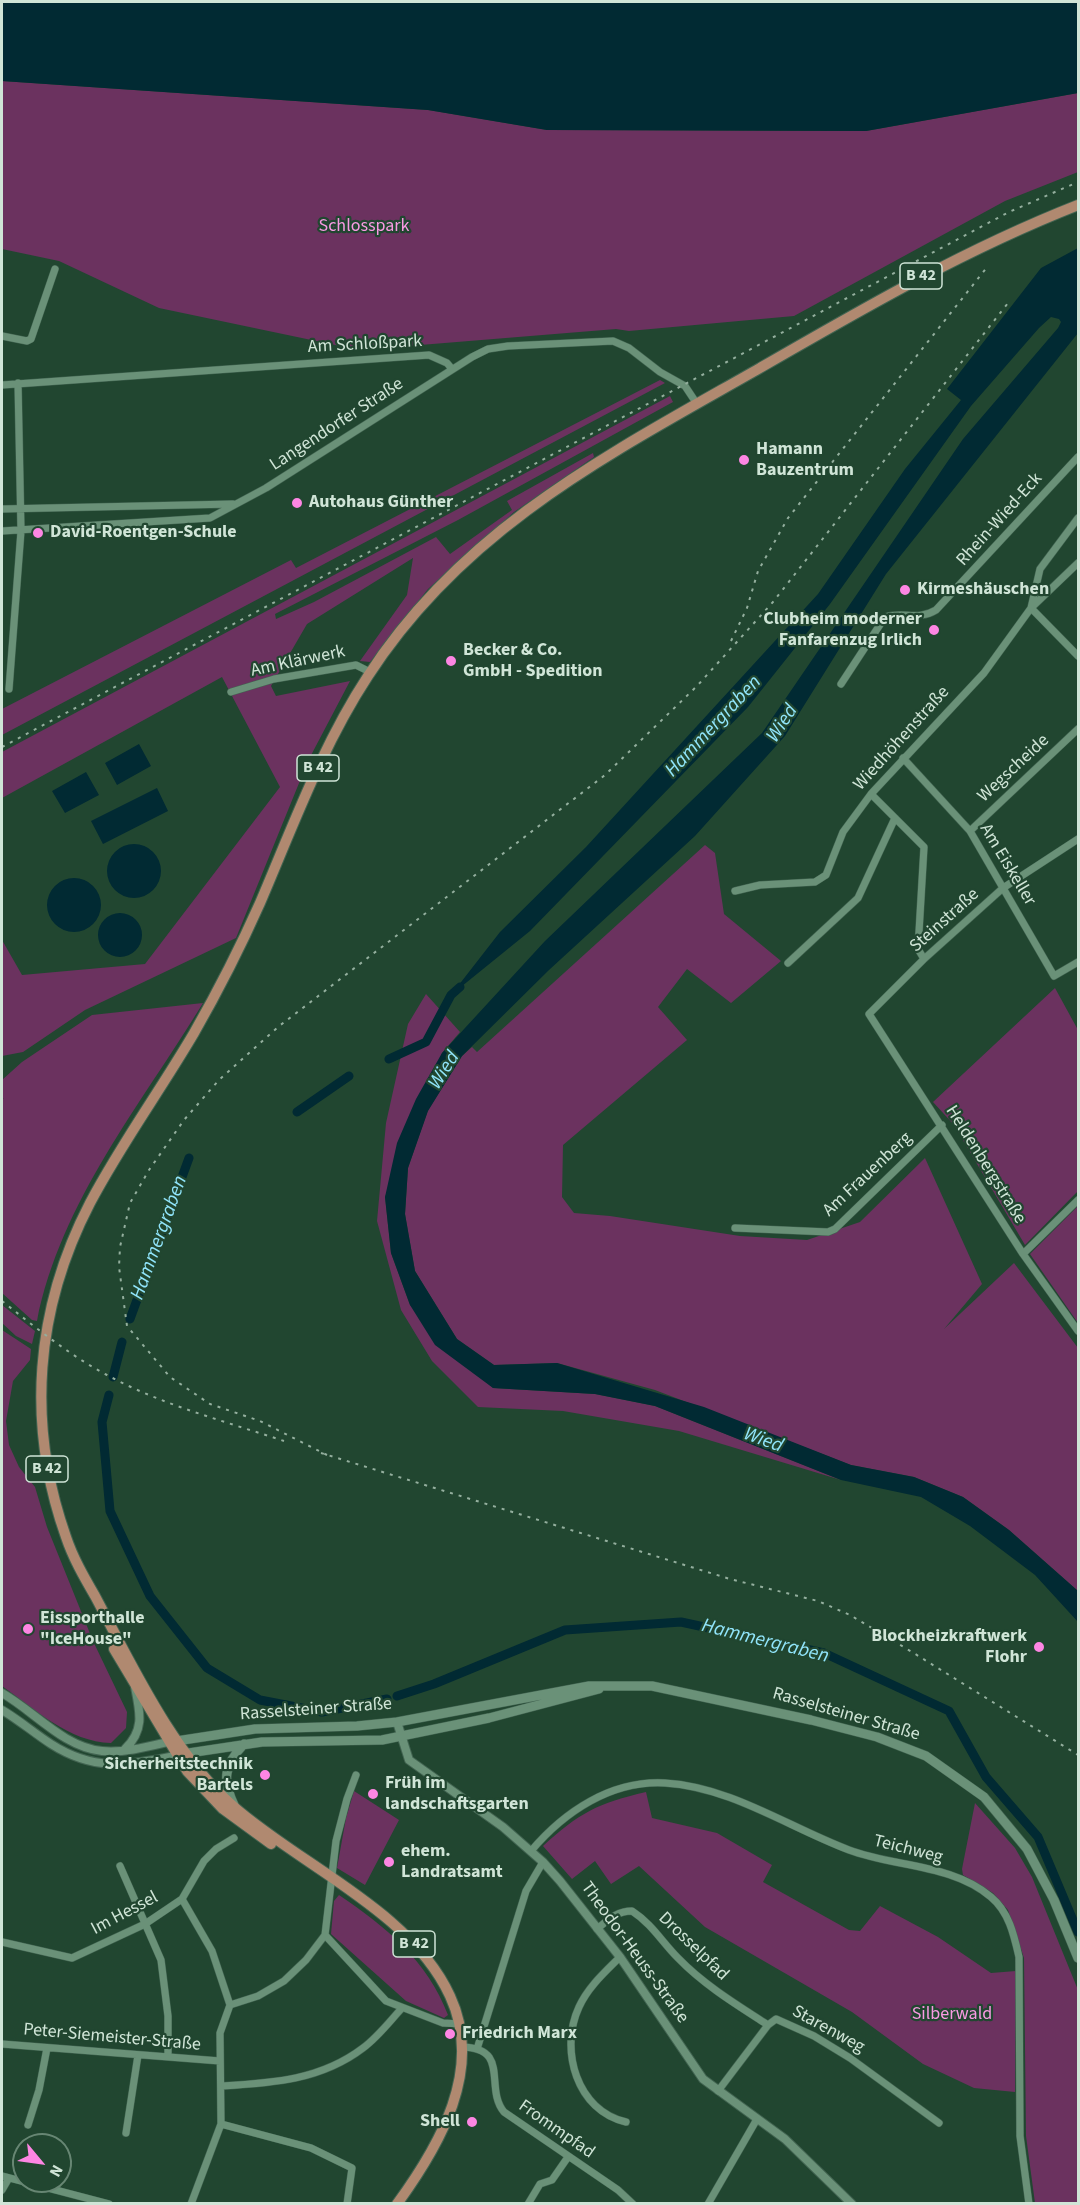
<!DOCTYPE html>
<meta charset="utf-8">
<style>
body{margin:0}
#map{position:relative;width:1080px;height:2205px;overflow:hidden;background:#214630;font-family:"Source Sans 3",sans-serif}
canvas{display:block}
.frame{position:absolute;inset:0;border:3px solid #d0e5d7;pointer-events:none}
.north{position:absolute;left:12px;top:2133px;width:60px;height:60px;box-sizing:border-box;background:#214630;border:2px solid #678673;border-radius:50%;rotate:119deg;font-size:16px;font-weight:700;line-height:24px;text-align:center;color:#d0e5d7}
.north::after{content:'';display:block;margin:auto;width:21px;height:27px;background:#fd86e3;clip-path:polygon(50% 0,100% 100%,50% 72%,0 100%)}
</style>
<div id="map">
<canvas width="1080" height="2205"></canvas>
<div class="frame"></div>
<div class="north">N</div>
</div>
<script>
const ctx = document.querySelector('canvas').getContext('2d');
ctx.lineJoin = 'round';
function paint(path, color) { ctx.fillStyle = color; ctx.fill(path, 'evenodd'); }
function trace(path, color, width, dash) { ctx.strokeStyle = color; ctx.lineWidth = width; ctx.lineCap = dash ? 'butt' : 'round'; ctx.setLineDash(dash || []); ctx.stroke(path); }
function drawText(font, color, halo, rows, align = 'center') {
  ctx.font = font + ' "Source Sans 3",sans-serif'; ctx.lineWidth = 4.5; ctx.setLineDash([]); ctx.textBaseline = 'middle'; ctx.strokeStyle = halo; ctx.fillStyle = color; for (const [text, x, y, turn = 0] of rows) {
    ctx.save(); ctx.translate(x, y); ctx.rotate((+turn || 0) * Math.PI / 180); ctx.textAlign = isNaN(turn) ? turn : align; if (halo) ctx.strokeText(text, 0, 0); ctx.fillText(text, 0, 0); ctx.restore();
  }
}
const green = new Path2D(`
 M2,81l426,29 119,20 319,1 212,-38v79l-73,29 -211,115 -165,15 -13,-2 -257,21 -200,-42 -100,-47 -57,-12z
 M660,380l5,3 -663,352v-26l289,-149 5,8z
 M670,396l3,6 -215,118 -183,94 1,5 38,-17 122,-65 14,17 62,-44 -5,-9 86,-48 1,4 -80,55 -86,77 -58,73 -10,-1 47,-66 6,-37 -106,66 -36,62 5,10 74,-15 -42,80 -72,177 -151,72 -62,42 -21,4v-116l20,35 123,-11 135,-177 -58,-110 -220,121v-46z
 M705,845l10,8 9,61 57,47 -50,42 -44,-34 -29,38 29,33 -124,105 -1,52 12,16 36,3 130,20 67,4 53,-18 65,-64 57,126 -38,45 70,-66 64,85v243l-69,-61 -46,-33 -49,-20 -63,-12 -196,-75 -98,-27 -63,2 -37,-26 -42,-68 -10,-57 3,-46 20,-58 34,-54 10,-9 5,5z
 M1055,988l23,42v161l-53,54 -71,-120 -21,-23z
 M426,994l34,38 -18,21 -57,144 6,56 19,52 83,83 102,6 60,12 186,74 -162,-49 -116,-20 -85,-4 -46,-46 -31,-51 -24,-89 9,-98 22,-99z
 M203,1003c-62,102 -142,198 -166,318l-5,-1 -30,-27v-193l2,-2 -2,1v-19l20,-18 70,-47z
 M1078,1206v117l-48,-69z
 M2,1305l33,26 -3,13 -16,-8 -14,-13z
 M2,1330l29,19 -1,11 -17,21 -7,40 3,24 10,22 16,20 12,40 46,114 34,71 -1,16 -15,15c-42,-1 -76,-34 -109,-57z
 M354,1791l45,29 -34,65 -28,-17 9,-50z
 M646,1792l6,26 65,15 55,32 -9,17 86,48 11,1 20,-25 58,31 53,36 25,-2 -1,121 -41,-4 -51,-24 -71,-52 -147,-85 -66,-61 -28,18 -16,-23 -23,18 -29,-33c36,-33 55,-43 103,-54z
 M975,1803l40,45 17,29 46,113v213h-43l-9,-67 -2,-178 -16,-48 -15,-17 -30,-18 -1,-6z
 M339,1895c47,32 88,65 109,120l-4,3 -38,-17 -75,-67 3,-33z`);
const water = new Path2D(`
 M2,2h1076v91l-212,38 -319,-1 -119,-20 -426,-29z
 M1078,248v85l-192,241 -101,162 -90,100 -146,134 -87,86 -34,55 -20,57 -3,46 10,57 42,68 37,26 63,-2 147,44 147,58 63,12 49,20 46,33 69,61v31l-43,-47 -65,-49 -49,-29 -80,-17 -186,-74 -60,-12 -102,-6 -58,-43 -25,-40 -19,-52 -6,-56 12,-54 19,-44 26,-46 103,-112 217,-208 201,-294 95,-111 3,-6 -2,-3 -8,-2 -12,11 -68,78 -141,198 -82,103 -218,224 -79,64 49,-63 86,-85 232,-253 87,-125 56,-69 -14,-11 94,-121z
 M139,744l12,22 -34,19 -12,-22z
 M86,772l13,23 -34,18 -13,-22z
 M157,788l11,23 -65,33 -12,-23z
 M107 871a27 27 0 1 1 54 0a27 27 0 1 1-54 0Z
 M47 905a27 27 0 1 1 54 0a27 27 0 1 1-54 0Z
 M98 935a22 22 0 1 1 44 0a22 22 0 1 1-44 0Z`);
const canal = new Path2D(`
 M389,1059l37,-17 25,-47 9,-8
 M297,1112l52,-36
 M130,1319l59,-161
 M113,1377l9,-35
 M109,1395l-7,27 8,89 40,85 57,72 53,32 62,12 65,-13
 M397,1696l37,-12 131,-54 116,-8 143,31 125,58 37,66 52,60 40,95`);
const minor = new Path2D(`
 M2,336l25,5 4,-2 24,-70
 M2,385l427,-30 18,8 5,6
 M2,509l231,-5
 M1078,518l-38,51 -9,39 47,48
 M2,531l208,-13 56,-30 206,-131 16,-8 20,-3 105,-5 16,7 31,24 25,14 12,18
 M841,684l44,-67c18,-6 33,4 51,-7l142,-153
 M9,689l12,-158 -3,-148
 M231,692l43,-13 82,-14 14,7
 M903,758l67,73 84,145 24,-14
 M871,794l53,53 -6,102 6,10
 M970,831l108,-102
 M1078,839l-75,49 -79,71 -55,55 154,240 55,77
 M735,891l25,-6 55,-3 11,-7 17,-43 28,-38 113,-121 47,-65 47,-45
 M788,963l70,-65 37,-80
 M735,1228l93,4 7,-3 107,-104
 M1023,1254l55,-54
 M531,1851c33,-39 80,-71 134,-68 66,4 123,44 184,67 45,17 104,14 142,47 18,15 23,38 28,60l1,179 9,68
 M120,1866l41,94 7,56v41
 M182,1899l30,52 18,54
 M597,1929c11,-9 20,-18 35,-18 20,13 30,31 46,47 26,27 59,47 90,67
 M325,1935l61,66 57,22 17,1
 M2,1942l70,16 73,-34 37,-25 22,-38 12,-12 18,-11
 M620,1957c-15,15 -32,30 -41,50 -20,43 -2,104 47,115
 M2,2044l218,17
 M462,2047c49,1 22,41 42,65l114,78 15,14
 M477,2049l49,-158 17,-29
 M222,2086c51,-3 99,-6 141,-38 15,-11 27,-27 39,-40
 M718,2091l50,-66 8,-6 38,17 36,22 89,65
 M221,2124l90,24 41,20 -5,36
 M28,2125l11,-35 8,-42
 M126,2133l12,-78
 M2,2176l107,28
 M2,2190l7,-12
 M191,2204l30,-80 -1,-91 10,-28 28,-9 26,-15 22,-21 19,-25 11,-94 11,-42 9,-24
 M528,2204l12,-20 12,-4 16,-23
 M708,2204l49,-85`);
const tertiary = new Path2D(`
 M2,1693c32,18 61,54 100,58 22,2 45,-4 66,-9
 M2,1710c17,10 32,23 49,34 44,28 76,21 124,12
 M397,1722l12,38 94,67 40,35 17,19 60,76 83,122 82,60 67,65
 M125,1749c20,-19 15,-37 10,-62`);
const secondary = new Path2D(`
 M170,1742l85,-13 102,-3 40,-4 192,-36h63l159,34 66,17 49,19 58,41 43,52 27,51 24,58
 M182,1754l80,-12 120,-2 107,-22 110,-29
 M234,1805c-12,-25 -10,-40 10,-61`);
const primary = new Path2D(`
 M114,1649l73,122 36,38 48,35
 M397,2204c43,-59 87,-135 53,-208 -39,-85 -149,-130 -217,-190 -61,-54 -100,-139 -138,-210 -11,-19 -22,-38 -29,-59 -40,-113 -31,-228 24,-334 31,-59 70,-112 104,-170 24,-42 46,-85 66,-130 33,-77 62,-157 108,-227 96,-149 243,-223 392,-308 104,-60 206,-119 318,-163`);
const rail = new Path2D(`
 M731,641l16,-33 11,-37 30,-53 200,-252
 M2,747l1007,-535 69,-30
 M2,1301c33,26 67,54 105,74 55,30 117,46 177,66
 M321,1453l409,126 88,22 32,14 62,37 166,103
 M327,1455l-67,-34 -50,-17 -40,-27 -43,-51 -8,-59 1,-20 10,-44 19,-33 35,-50 35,-40 59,-53 327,-252 92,-89 76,-84 235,-299`);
const markers = [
 [744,460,6,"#fd86e3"],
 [297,503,6,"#fd86e3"],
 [38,533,6,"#fd86e3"],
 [905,590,6,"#fd86e3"],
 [934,630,6,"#fd86e3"],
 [451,661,6,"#fd86e3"],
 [28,1629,6,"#fd86e3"],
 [1039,1647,6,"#fd86e3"],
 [265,1775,6,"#fd86e3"],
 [373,1794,6,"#fd86e3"],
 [389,1862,6,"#fd86e3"],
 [450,2034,6,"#fd86e3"],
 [472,2122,6,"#fd86e3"]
];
const shields = [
 [921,276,42],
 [318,768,42],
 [47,1469,42],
 [414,1944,42]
];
const shieldNames = [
 ["B 42",921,276],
 ["B 42",318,768],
 ["B 42",47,1469],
 ["B 42",414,1944]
];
const parkNames = [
 ["Schlosspark",364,227],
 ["Silberwald",952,2015]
];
const streetNames = [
 ["Am Schloßpark",365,345,-3],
 ["Langendorfer Straße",337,425,-33],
 ["Rhein-Wied-Eck",1000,520,-48],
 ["Am Klärwerk",298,662,-12],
 ["Wiedhöhenstraße",902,739,-48],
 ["Wegscheide",1014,769,-43],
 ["Am Eiskeller",1007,865,59],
 ["Steinstraße",945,921,-42],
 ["Heldenbergstraße",985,1165,58],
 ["Am Frauenberg",868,1175,-43],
 ["Rasselsteiner Straße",316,1710,-4],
 ["Rasselsteiner Straße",846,1715,16],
 ["Teichweg",908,1850,14],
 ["Im Hessel",125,1914,-28],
 ["Drosselpfad",693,1947,44],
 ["Theodor-Heuss-Straße",634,1953,54],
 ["Starenweg",828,2030,29],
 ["Peter-Siemeister-Straße",112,2038,5],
 ["Frommpfad",556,2130,35]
];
const poiNames = [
 ["Hamann",756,450],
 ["Bauzentrum",756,471],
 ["Autohaus Günther",309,503],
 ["David-Roentgen-Schule",50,533],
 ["Kirmeshäuschen",917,590],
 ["Clubheim moderner",922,620,"right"],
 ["Fanfarenzug Irlich",922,641,"right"],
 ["Becker & Co.",463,651],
 ["GmbH - Spedition",463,672],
 ["Eissporthalle",40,1619],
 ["\"IceHouse\"",40,1640],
 ["Blockheizkraftwerk",1027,1637,"right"],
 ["Flohr",1027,1658,"right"],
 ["Sicherheitstechnik",253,1765,"right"],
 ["Bartels",253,1786,"right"],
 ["Früh im",385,1784],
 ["landschaftsgarten",385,1805],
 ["ehem.",401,1852],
 ["Landratsamt",401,1873],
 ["Friedrich Marx",462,2034],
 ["Shell",460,2122,"right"]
];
const waterNames = [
 ["Wied",783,724,-57],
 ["Hammergraben",714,727,-47],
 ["Wied",445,1071,-58],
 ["Hammergraben",160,1238,-70],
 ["Wied",763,1441,20],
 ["Hammergraben",765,1642,14]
];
paint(green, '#6b325f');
paint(water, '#012a33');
trace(canal, '#012a33', 9);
trace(minor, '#426451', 8);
trace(tertiary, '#426451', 10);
trace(secondary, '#426451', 10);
trace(primary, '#426451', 12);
trace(minor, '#6a9178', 7);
trace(tertiary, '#6a9178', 8);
trace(secondary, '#6a9178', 9);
trace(primary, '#b08970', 10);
trace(rail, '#94af9e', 2, [3, 6]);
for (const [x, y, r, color] of markers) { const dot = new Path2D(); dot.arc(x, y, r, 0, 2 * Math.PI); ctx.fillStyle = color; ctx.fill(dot); trace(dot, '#214630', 2); }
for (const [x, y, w] of shields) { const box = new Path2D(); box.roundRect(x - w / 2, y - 13, w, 26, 4.5); ctx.fillStyle = '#214630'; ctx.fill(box); trace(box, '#d0e5d7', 1.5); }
drawText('bold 16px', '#d0e5d7', null, shieldNames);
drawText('18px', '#f99ae3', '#214630', parkNames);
drawText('18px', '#d0e5d7', '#214630', streetNames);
drawText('bold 18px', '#d0e5d7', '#214630', poiNames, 'left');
drawText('italic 20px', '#91e5fb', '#214630', waterNames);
</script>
